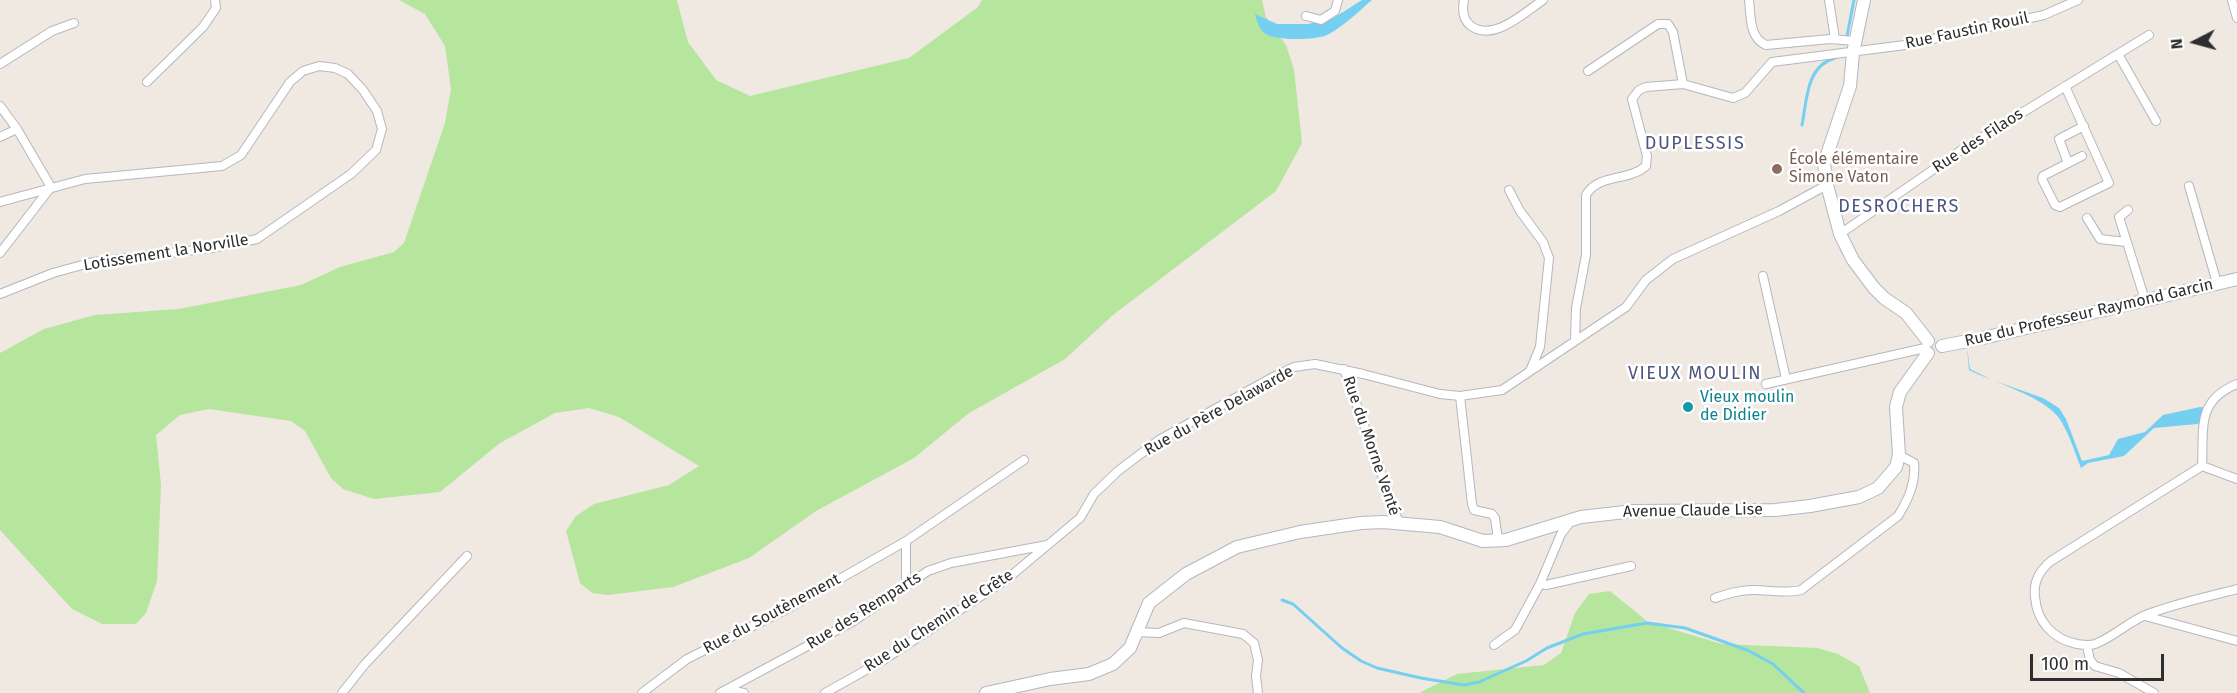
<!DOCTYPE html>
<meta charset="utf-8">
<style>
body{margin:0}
#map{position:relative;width:2237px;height:693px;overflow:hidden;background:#efe9e1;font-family:"Fira Sans",sans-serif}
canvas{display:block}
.north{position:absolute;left:2165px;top:12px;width:60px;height:60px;-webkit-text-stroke:4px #fff;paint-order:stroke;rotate:264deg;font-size:16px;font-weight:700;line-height:24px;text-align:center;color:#2e2e2e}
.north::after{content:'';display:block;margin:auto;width:21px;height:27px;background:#2e2e2e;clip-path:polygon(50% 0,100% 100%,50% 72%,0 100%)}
.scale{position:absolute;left:2030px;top:654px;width:134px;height:27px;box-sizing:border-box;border:3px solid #2e2e2e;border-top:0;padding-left:8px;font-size:18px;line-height:21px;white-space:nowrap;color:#2e2e2e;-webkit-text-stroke:4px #fff;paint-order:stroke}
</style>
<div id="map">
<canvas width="2237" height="693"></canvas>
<div class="north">N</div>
<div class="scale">100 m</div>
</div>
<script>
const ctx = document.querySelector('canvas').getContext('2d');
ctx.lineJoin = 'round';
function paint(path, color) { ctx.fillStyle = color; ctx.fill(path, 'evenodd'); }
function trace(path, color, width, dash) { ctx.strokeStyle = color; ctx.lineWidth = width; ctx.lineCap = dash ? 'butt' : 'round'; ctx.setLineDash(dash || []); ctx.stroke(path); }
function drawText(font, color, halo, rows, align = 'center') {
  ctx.font = font + ' "Fira Sans",sans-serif'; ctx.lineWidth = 5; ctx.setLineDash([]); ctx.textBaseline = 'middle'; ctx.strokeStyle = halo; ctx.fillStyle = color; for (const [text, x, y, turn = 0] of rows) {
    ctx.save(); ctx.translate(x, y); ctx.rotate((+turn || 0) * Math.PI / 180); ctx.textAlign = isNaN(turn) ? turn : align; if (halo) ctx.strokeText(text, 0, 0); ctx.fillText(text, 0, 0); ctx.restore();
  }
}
const green = new Path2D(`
 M399,0h278l11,42 28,38 34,16 159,-38 69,-51 4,-7h280l4,17 20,28 8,24 8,74 -26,48 -163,124 -48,44 -96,54 -55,45 -98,53 -67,47 -76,29 -65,8 -16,-2 -12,-10 -14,-52 10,-15 18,-12 75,-19 30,-19 -80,-49 -30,-9 -34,5 -55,30 -60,49 -66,7 -31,-10 -12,-11 -26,-47 -14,-10 -82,-12 -29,6 -24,20 5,50 -4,96 -11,32 -10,11h-34l-30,-15 -72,-79v-177l44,-24 51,-14 84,-6 122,-24 39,-18 54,-15 10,-9 41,-120 6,-34 -6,-43 -20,-32z
 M1610,591l38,31 74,22 95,4 21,6 21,12 11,27h-451l38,-19 87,-9 17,-12 14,-40 14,-19z`);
const water = new Path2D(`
 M1362,0h10c-14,12 -29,27 -45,35 -11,5 -51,6 -61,-1 -7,-4 -9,-13 -11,-20l22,10h31l24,-5z
 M1967,348l3,21 22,11 51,18 16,10 7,11 16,42 27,-6 9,-16 27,-7 18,-17 37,-8 6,1 -3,14 -6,2 -43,4 -30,28 -36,7 -7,5c-6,-15 -11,-32 -20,-47 -14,-24 -66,-38 -92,-51z`);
const stream = new Path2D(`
 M1847,36l7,-36
 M1802,125c5,-25 4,-59 33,-67
 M1282,600l11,4 49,44 19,13 16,7 44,10 43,7 15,-3 47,-21 21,-13 36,-14 64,-11 38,5 62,22 26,14 31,29`);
const street = new Path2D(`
 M1464,0c-2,10 -1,20 7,26 23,16 53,-13 72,-26
 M1749,0c2,16 0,38 17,45l64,-6 25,2
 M1829,0l6,39
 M2232,0l5,18
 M1306,16l15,4 14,-9 3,-11
 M2118,54l38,67
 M0,64l52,-33 22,-8
 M1588,71l70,-47h10l5,8 10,52
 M147,82l56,-55 13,-19 -1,-8
 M2065,86l44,97 -49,24 -5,-2 -13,-26 1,-3 39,-20
 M0,106l17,23
 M0,137l17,-8 34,58 -51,66
 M2068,163l-9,-24 25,-13
 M2189,186l28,97
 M1509,190l11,21 23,31 6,16 -9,89 -10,24
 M0,202l85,-23 137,-13 19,-11 49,-73 13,-11 16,-5 16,2 13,6 15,16 14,21 5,18 -6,21 -25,24 -94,65 -45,9 -119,14 -40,11 -53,21
 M2128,210l-9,7 26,83
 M2087,218l13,21 26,3
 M1840,234l123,-85 186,-114
 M1763,276l23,103
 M1575,341l1,-33 10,-53v-60c13,-22 42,-13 60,-29l1,-10 -15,-57 7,-9 7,-3 37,-3 50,14 12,-5 27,-31 133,-17 139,-30 34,-15
 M1344,369l55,154
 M1766,384l159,-36
 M1460,396l12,108 2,6 18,4 3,4 3,22
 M2202,466l-151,95c-11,9 -18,21 -16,36 2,25 18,42 42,47 7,1 12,2 18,0 19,-7 34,-23 53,-30 29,-11 59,-17 89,-25
 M2202,466c2,-38 -6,-65 35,-82
 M2202,466l35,13
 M1571,521l-10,13 -21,50 6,1 85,-19
 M906,541v42
 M1715,598c12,-4 24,-8 38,-8 16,0 31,4 48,0l97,-74c10,-16 18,-33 16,-53l-15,-8
 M2145,616l92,25
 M1136,632l23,1 25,-10 59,11 11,9 4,17 -2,16 2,17
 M1494,645l21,-15 25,-46
 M2087,646l3,14 5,6 24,7 35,20
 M729,690l15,3
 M342,693l23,-29 102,-108
 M642,693l45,-34 100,-50 119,-68 118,-81
 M720,693l132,-71 76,-51 23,-8 96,-18
 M825,693l57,-32 125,-82 73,-61 14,-24 24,-23 41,-31 116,-64 19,-9 21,-3 48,10 77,20 20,2 42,-6 124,-83 20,-27 27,-21 106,-48 48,-26`);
const secondary = new Path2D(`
 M1864,0l-11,53 -3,33 -26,78 3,21 13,49 13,26 21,28 10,10 22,15 22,28
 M1942,346l41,-8 254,-59
 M986,693l64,-14 39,-5 24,-10 17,-16 19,-45 37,-29 51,-27 63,-15 61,-9 22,-1 57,5 43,14 23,-1 75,-23 53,-6 141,-1 35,-4 49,-9 19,-9 18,-21 3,-12 -3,-48 4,-15 28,-39`);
const markers = [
 [1777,169,6,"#8d6e63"],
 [1688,407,6,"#0f9aa8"]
];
const streetNames = [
 ["Rue Faustin Rouil",1967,31,-12],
 ["Rue des Filaos",1978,141,-33],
 ["Lotissement la Norville",166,253,-9],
 ["Rue du Professeur Raymond Garcin",2089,313,-13],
 ["Rue du Père Delawarde",1219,411,-29],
 ["Rue du Morne Venté",1371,446,71],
 ["Avenue Claude Lise",1693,511,-1],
 ["Rue des Remparts",864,611,-32],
 ["Rue du Soutènement",772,614,-28],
 ["Rue du Chemin de Crête",939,621,-33]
];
const educationNames = [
 ["École élémentaire",1789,160],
 ["Simone Vaton",1789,178]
];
const cultureNames = [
 ["Vieux moulin",1700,398],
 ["de Didier",1700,416]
];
const neighbourhoodNames = [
 ["DUPLESSIS",1695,144],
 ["DESROCHERS",1899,207],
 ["VIEUX MOULIN",1695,374]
];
paint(green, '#b6e59e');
paint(water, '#75cff0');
trace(stream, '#75cff0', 3);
trace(street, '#b4b7c1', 10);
trace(secondary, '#b4b7c1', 14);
trace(street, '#fff', 8);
trace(secondary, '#fff', 12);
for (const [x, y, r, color] of markers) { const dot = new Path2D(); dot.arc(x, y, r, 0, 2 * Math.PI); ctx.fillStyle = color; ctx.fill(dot); trace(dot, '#fff', 2); }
drawText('16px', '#2e2e2e', '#fff', streetNames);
drawText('16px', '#785e54', '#fff', educationNames, 'left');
drawText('16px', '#0d838f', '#fff', cultureNames, 'left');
ctx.letterSpacing = '1.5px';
drawText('18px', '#4d5680', '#fff', neighbourhoodNames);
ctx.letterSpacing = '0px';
</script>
